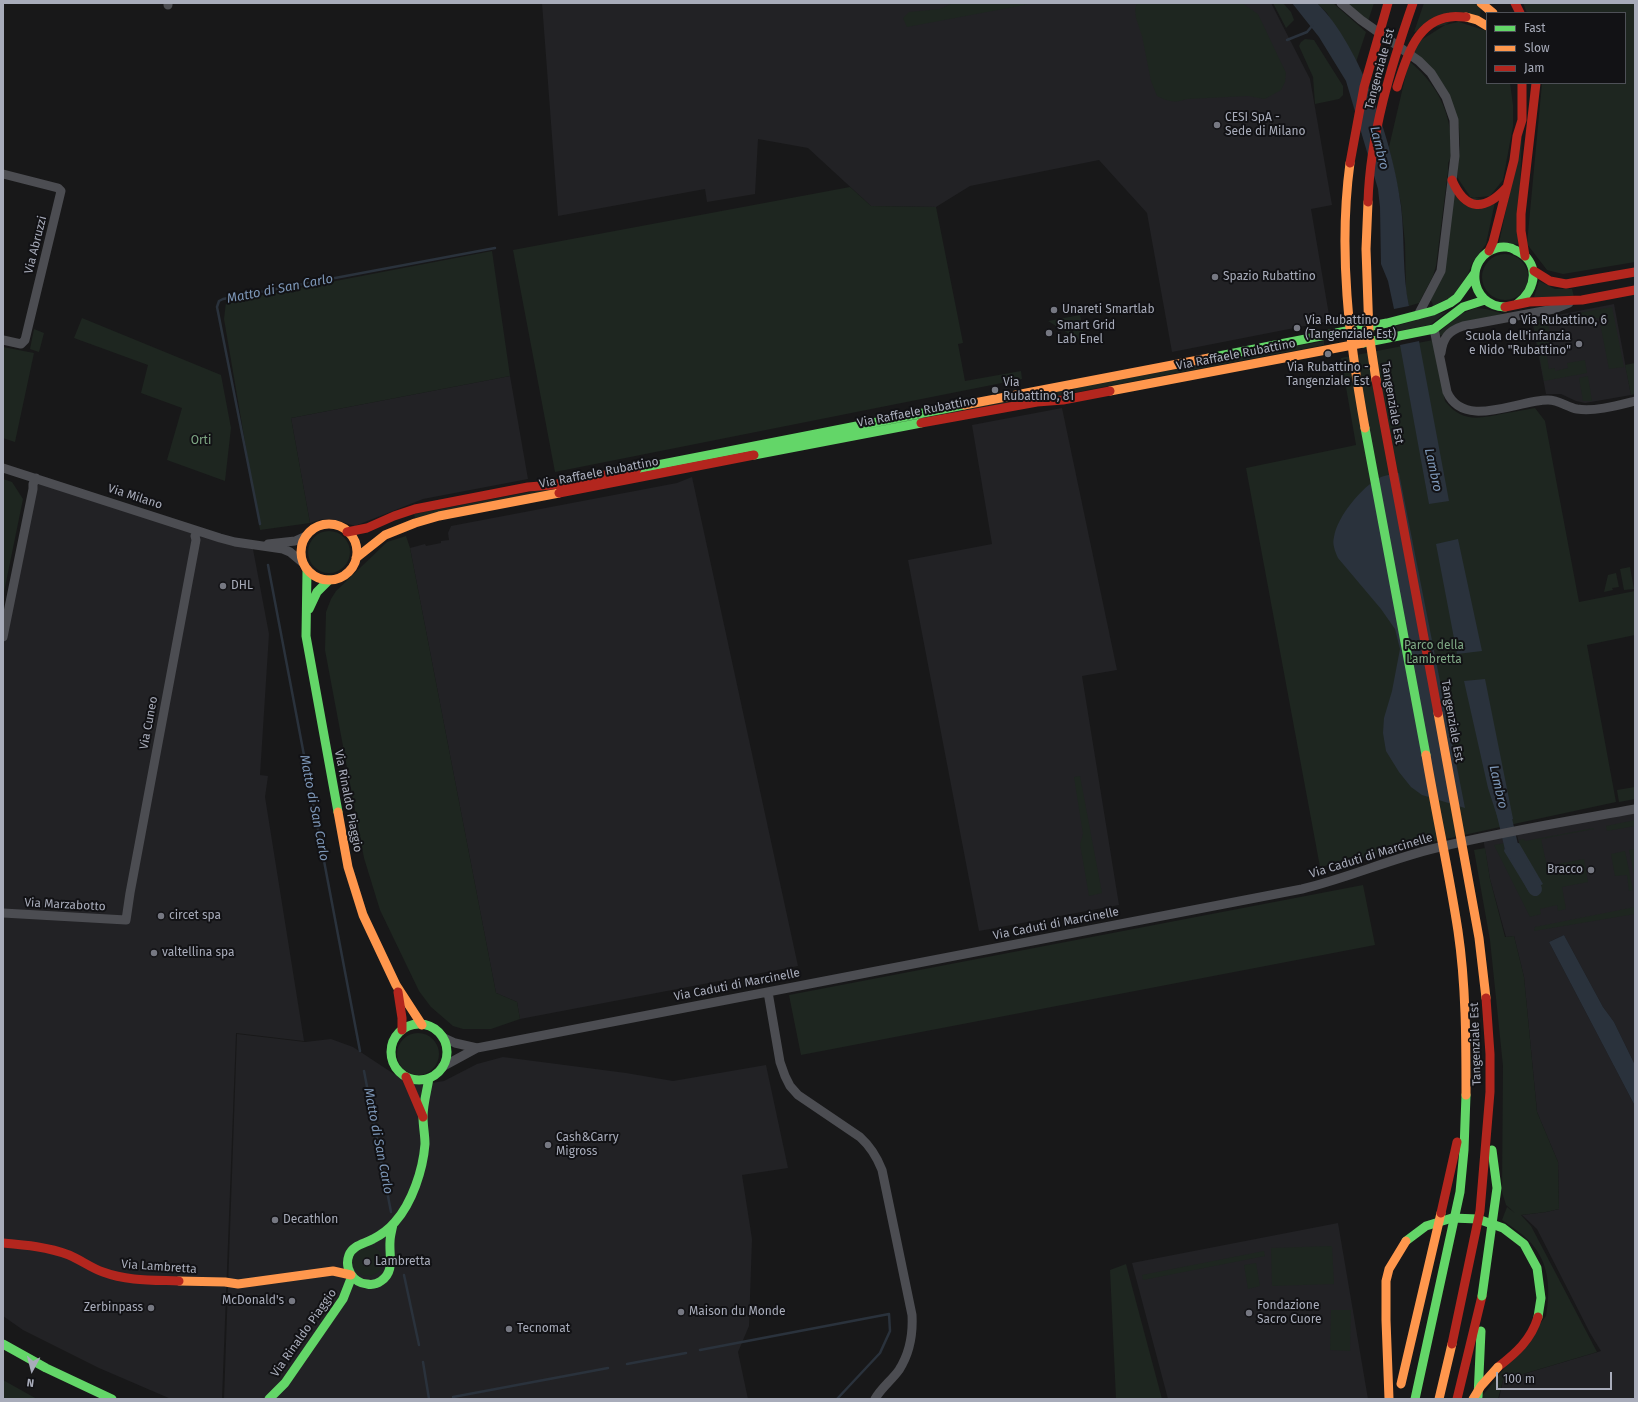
<!DOCTYPE html>
<style>
body{margin:0}
#map{position:relative;width:1638px;height:1402px;overflow:hidden;background:#181819;font-family:"Fira Sans",sans-serif}
canvas{display:block}
.frame{position:absolute;inset:0;border:4px solid #a8acba;pointer-events:none}
.legend{position:absolute;left:1486px;top:12px;width:140px;height:72px;box-sizing:border-box;background:#121215;border:1px solid #4e5057;margin:0;padding:5px 7px;list-style:none;font-size:12px;color:#a8acba}
.legend li{display:flex;align-items:center;gap:8px;height:20px}
.legend b{width:20px;border:1px solid #4e5057}
.north{position:absolute;left:12px;top:1350px;width:40px;height:40px;-webkit-text-stroke:3px #121215;paint-order:stroke;rotate:187deg;font-size:11px;font-weight:700;line-height:16px;text-align:center;color:#a8acba}
.north::after{content:'';display:block;margin:auto;width:14px;height:18px;background:#a8acba;clip-path:polygon(50% 0,100% 100%,50% 72%,0 100%)}
.scale{position:absolute;left:1496px;top:1372px;width:116px;height:18px;box-sizing:border-box;border:2px solid #a8acba;border-top:0;padding-left:5px;font-size:12px;line-height:14px;white-space:nowrap;color:#a8acba;-webkit-text-stroke:3px #121215;paint-order:stroke}
</style>
<div id="map">
<canvas width="1638" height="1402"></canvas>
<div class="frame"></div>
<ul class="legend">
<li><b style="height:5px;background:#63d668"></b>Fast</li>
<li><b style="height:5px;background:#ff974d"></b>Slow</li>
<li><b style="height:5px;background:#b3261e"></b>Jam</li>
</ul>
<div class="north">N</div>
<div class="scale">100 m</div>
</div>
<script>
const ctx = document.querySelector('canvas').getContext('2d');
ctx.lineJoin = 'round';
function paint(path, color) { ctx.fillStyle = color; ctx.fill(path, 'evenodd'); }
function trace(path, color, width, dash) { ctx.strokeStyle = color; ctx.lineWidth = width; ctx.lineCap = dash ? 'butt' : 'round'; ctx.setLineDash(dash || []); ctx.stroke(path); }
function drawText(font, color, halo, rows, align = 'center') {
  ctx.font = font + ' "Fira Sans",sans-serif'; ctx.lineWidth = 4; ctx.setLineDash([]); ctx.textBaseline = 'middle'; ctx.strokeStyle = halo; ctx.fillStyle = color; for (const [text, x, y, turn = 0] of rows) {
    ctx.save(); ctx.translate(x, y); ctx.rotate((+turn || 0) * Math.PI / 180); ctx.textAlign = isNaN(turn) ? turn : align; if (halo) ctx.strokeText(text, 0, 0); ctx.fillText(text, 0, 0); ctx.restore();
  }
}
const built = new Path2D(`
 M542,3h729l39,76 22,126 -21,4 19,112 -158,31 -25,-139 -48,-53 -129,26 -34,21 -65,-1 -63,-58 -50,-9 -3,55 -48,8 -2,-13 -147,27z
 M1614,304l17,91 -46,8 -9,-2 -15,-7h-15l-14,-74z
 M510,376l18,103 -105,20 -68,27 -22,-7h-11l-12,4 -19,-105z
 M1062,408l55,262 -35,6 37,229 -140,26 -71,-371 84,-16 -20,-119z
 M692,477l106,489 -278,53 -3,-17 -21,-9 -86,-445 15,-4 1,2 15,-3v-2l8,-1 -1,-7 3,-7 226,-43z
 M36,478l216,66 17,90 -9,141 8,1 -3,21 39,244 -68,-8 -14,366h-51l-72,-31 -76,-38 -20,-14v-676z
 M1635,809v256l-21,-43 -11,-15 -39,-72 -15,7 86,164v293h-136l4,-19 98,-29 -11,-18 -53,-104 -15,-14 24,-3 13,-3 -1,-47 -21,-50 -13,-135 -10,-41 -8,1 -16,-58 -7,-41 19,-4 3,12 -1,5 15,-8 -3,-12z
 M237,1034l68,8 26,-3 22,8 44,29 22,9 25,-4 33,-17 26,-7 123,16 47,8 93,-16 22,103 -46,7 10,64 -3,87 -11,26 10,47h-524z
 M1338,1223l30,176h-200l-36,-136z`);
const green = new Path2D(`
 M953,3h82l-128,24 -4,-9 6,-6 31,-3z
 M1137,3h105l16,11 28,59 -1,9 -4,8 -16,9 -17,-3 -61,3c-11,4 -19,3 -30,-3l-6,-15 -9,-45 -6,-18 -1,-9z
 M1273,3h10l8,9 3,8 -8,8 -1,-2z
 M1317,3h16l33,29 -10,30 -29,-49z
 M1346,3h28l-6,18z
 M1424,3h50l7,4 -1,10 -66,15z
 M1523,3h112v259l-72,12 -16,-4 -20,-26 15,-161h83v-70h-98z
 M1453,20l34,11v52h23l3,22v21l-10,54 -13,16 -19,2 -14,-21 3,-32 -1,-17 -4,-17 -42,-58 5,-11z
 M1305,39l9,1 29,46v9l-4,4 -24,5 -2,-27 -14,-31 2,-4z
 M1409,61c26,21 41,48 42,81 0,7 1,16 -3,21v8l-12,95 -3,10 -14,27 -10,3 -3,-14 -1,-49 -4,-39 -12,-57z
 M1522,133l-4,111 -19,-1z
 M850,187l21,19 65,1 27,136 -5,1 7,37 56,-10 1,8 -467,93 -42,-222z
 M1452,193l43,9 -9,42 -14,19 -4,11 -15,22 -20,10 -1,-4 -4,-3 6,-9z
 M492,251l18,125 -219,42 19,105 -50,7 -36,-211 2,-17z
 M1482 277a23 23 0 1 1 46 0a23 23 0 1 1-46 0Z
 M1539,281l16,8h17l2,8h-40z
 M1612,307l12,60 -15,2 -10,-51 -12,2 -1,-3 -38,7 2,14 -2,1 1,4 -4,1 4,25 6,-1v3l13,-3 -1,-5 18,-3 2,13 -43,8 -11,-60z
 M1476,308l10,1 18,5 -61,22 -3,-1 -2,5 1,-8 22,-18z
 M1448,311l-18,14 -43,8 -1,-4z
 M1080,315l4,20 21,6 -16,4 -30,-17v-6l-1,1 -2,3 -8,-5z
 M82,318l139,57 10,53 -6,53 -58,-21 15,-52 -41,-15 7,-28 -74,-27z
 M34,329l10,4 -5,19 -9,-3z
 M1433,340l12,61c16,21 33,18 56,13 12,-2 23,-4 34,-6l10,13 34,181 56,-11v44l-48,10 29,157 -116,25 -180,40 -74,-399 110,-23 -15,-87z
 M1324,341v4l-909,173 -1,-4z
 M3,347l31,6 -19,89 -12,-4z
 M1635,363v31l-4,1 -6,-30z
 M1588,376l4,25h-9l-4,-23z
 M3,479l9,3 11,17 -20,98z
 M308 552a21 21 0 1 1 42 0a21 21 0 1 1-42 0Z
 M406,536l4,12 86,445 21,9 3,17 -29,10h-28l-10,-3 -22,-19 -12,-16 -39,-81 -16,-52 -39,-208 1,-38 5,-13 5,-8 51,-49z
 M1630,567l4,22 -10,1 -4,-21z
 M1616,573l3,14 -7,1 1,2 -9,2 4,-17z
 M1080,776l22,117 -13,3 -9,-52 3,-10 -9,-57z
 M1635,787v12l-16,3 -2,-12z
 M1635,820v6l-28,5 -1,-5z
 M1594,828v1l-53,10 6,27 37,-7 4,23 -26,5 4,22 -8,2 -1,-6 -17,4 1,5 -11,3 -36,-72 11,-2 -1,8 15,-8v-3l5,-1 1,2z
 M1485,848l5,31 15,58 9,-1 10,41 13,135 21,50 1,47 -13,3 -25,3 10,11 66,126 -94,28 -5,19h-15v-4l63,-79c4,-23 4,-48 -11,-68 -8,-12 -22,-20 -33,-28l5,-13 8,6 -9,-8 -4,-13 1,-126 -13,-126 -16,-90z
 M1635,849v30l-6,-29z
 M1625,851l8,39 -4,1 -2,-16 -12,1 -4,-22z
 M1363,885l12,60 -574,110 -12,-60z
 M1635,907v7l-101,17 1,-4z
 M397 1054a21 21 0 1 1 42 0a21 21 0 1 1-42 0Z
 M353 1261a15 15 0 1 1 30 0a15 15 0 1 1-30 0Z
 M1332,1246l2,38 -62,2 -1,-38z
 M1264,1251l1,5 -122,24 -1,-5z
 M1256,1263l4,23 -12,3 -4,-24z
 M1126,1264l36,135h-46l-6,-129z
 M1331,1310h20l-1,41 -20,-1z
 M3,1380l34,19h-34z`);
const water = new Path2D(`
 M1292,3h25c44,43 77,143 84,203 4,34 1,68 8,100l-15,3 -6,-28 -7,-17 -1,-57 -2,-18 -32,-108 -27,-44z
 M1419,341l30,160 -20,3 -29,-159z
 M1399,473l66,335 -43,-13 -11,-8 -12,-15 -13,-21 -3,-18 1,-15 8,-27 8,-42 -5,-20 -14,-20 -43,-51c-3,-7 -6,-14 -4,-21 3,-20 28,-51 47,-60 5,-2 12,-3 18,-4z
 M1458,539l24,112 -25,3 -21,-110z
 M1485,679l28,140 -14,3 -11,-34 -24,-107z
 M1519,843l24,41 -14,8 -25,-41 1,-5z
 M1564,935l39,72 11,15 21,43v41l-86,-164z`);
const stream = new Path2D(`
 M1287,40l20,-8 5,-6
 M260,524l-43,-217 2,-6 4,-2 272,-51
 M268,565l92,486
 M364,1071l27,141
 M404,1275l15,70
 M700,1350l189,-36 1,17 -10,22 -43,46
 M423,1362l6,37
 M627,1364l59,-11
 M453,1397l155,-29`);
const river = new Path2D(`
 M1501,802l10,43 24,44`);
const street = new Path2D(`
 M1341,3l20,17 58,41 12,12 15,24 8,23 1,36 -14,115 -23,44
 M168,5v-2
 M3,174l55,14 3,3 -36,149 -4,4 -18,-4
 M1434,329l13,63c17,38 70,8 101,8 11,0 19,7 29,9 17,3 42,-4 58,-8
 M1441,353c2,-15 7,-22 22,-27l91,-17 15,-6
 M3,468l217,70 15,4 48,7 7,3 12,10
 M268,544l27,-3 11,-5
 M3,637l30,-148v-5l3,-6
 M3,913l123,7 4,-27 66,-353 -1,-4 3,-5
 M768,992l12,70 5,14 5,10 8,9 62,42c11,10 17,20 22,33l30,145c1,19 -2,38 -13,55 -7,10 -18,18 -24,29
 M442,1037l13,6 22,5
 M442,1067l35,-19 825,-159c46,-11 88,-30 134,-41 65,-16 133,-27 199,-39`);
const fast = new Path2D(`
 M1505,307c-36,-1 -41,-50 -8,-59 6,-2 14,-1 18,2 26,11 22,39 2,54
 M1363,343l71,-14 29,-22 22,-7
 M1209,358l178,-35 46,-12 17,-8 7,-5 18,-25
 M754,455l167,-32
 M637,469l327,-64
 M307,570l-1,66 32,176
 M309,609l8,-17 12,-12
 M391 1052a28 28 0 1 1 56 0a28 28 0 1 1-56 0Z
 M393,1224c-1,6 -3,12 -3,18 -1,14 5,30 -9,39 -4,3 -9,4 -14,3 -14,-1 -23,-16 -18,-29 4,-10 15,-11 24,-16 8,-4 16,-10 22,-17 17,-19 28,-52 30,-78 0,-9 -2,-18 -2,-27 0,-13 4,-26 6,-39
 M1406,1241l20,-15 26,-8 26,1 25,9 21,16 13,24 4,30 -3,19
 M3,1344l43,24 66,31
 M1478,1397l3,-66
 M269,1399l16,-16 58,-84 9,-23`);
const slow = new Path2D(`
 M1481,3l12,10
 M1466,17l11,3 10,6
 M1110,391l253,-48
 M964,405l245,-47
 M301 552a28 28 0 1 1 56 0a28 28 0 1 1-56 0Z
 M356,558l29,-23 30,-12 24,-7 120,-23
 M338,812l10,55 15,48 33,70 26,40
 M179,1281l46,1 13,2 95,-13 18,4
 M1389,1399l-3,-79v-39l3,-12 17,-28`);
const jam = new Path2D(`
 M1515,3l5,10
 M1452,180c14,32 33,31 55,7
 M1489,251l4,-9 21,-82 3,-24 5,-16v-37
 M1525,256l-4,-25v-17l15,-131
 M1534,271l16,10 16,3 69,-12
 M1505,307l24,-5 53,-2 53,-10
 M921,423l116,-21 26,-2 47,-9
 M559,493l195,-38
 M347,532l20,-4 27,-12 21,-7 113,-22 24,-2 85,-16
 M398,992l4,26v12
 M406,1077l17,40
 M3,1243c23,2 45,4 66,12 12,5 22,13 34,17 24,9 50,8 76,9
 M1498,1367c18,-14 33,-27 40,-50
 M1457,1399l25,-103`);
const fastBridge = new Path2D(`
 M1365,428l61,327
 M1482,1296l15,-108 -5,-38
 M1415,1399l45,-207 4,-42 2,-55`);
const slowBridge = new Path2D(`
 M1350,163c-12,88 -1,177 15,265
 M1368,202l-2,47 3,85 7,46
 M1438,713l41,225 7,60
 M1426,755c10,59 23,117 32,176 8,54 8,109 8,164
 M1401,1384l40,-171
 M1439,1399l13,-55
 M1473,1399l8,-13 17,-19`);
const jamBridge = new Path2D(`
 M1397,87c9,-28 19,-66 53,-70 5,-1 11,0 16,0
 M1350,163l14,-76 24,-84
 M1368,202c2,-67 23,-136 45,-199
 M1376,380l62,333
 M1441,1213l16,-71
 M1452,1344l28,-133 10,-119v-38l-4,-56`);
const markers = [
 [1217,125,4,"#767882"],
 [1215,277,4,"#767882"],
 [1054,310,4,"#767882"],
 [1513,321,4,"#767882"],
 [1297,328,4,"#767882"],
 [1049,333,4,"#767882"],
 [1579,344,4,"#767882"],
 [1328,354,4,"#767882"],
 [995,390,4,"#767882"],
 [223,586,4,"#767882"],
 [1591,870,4,"#767882"],
 [161,916,4,"#767882"],
 [154,953,4,"#767882"],
 [548,1145,4,"#767882"],
 [275,1220,4,"#767882"],
 [367,1262,4,"#767882"],
 [292,1301,4,"#767882"],
 [151,1308,4,"#767882"],
 [681,1312,4,"#767882"],
 [1249,1313,4,"#767882"],
 [509,1329,4,"#767882"]
];
const streetNames = [
 ["Tangenziale Est",1380,69,-75],
 ["Via Abruzzi",36,245,-76],
 ["Via Raffaele Rubattino",1236,355,-11],
 ["Tangenziale Est",1392,403,80],
 ["Via Raffaele Rubattino",917,412,-11],
 ["Via Raffaele Rubattino",599,473,-11],
 ["Via Milano",135,497,18],
 ["Tangenziale Est",1452,721,80],
 ["Via Cuneo",149,723,-79],
 ["Via Rinaldo Piaggio",348,801,79],
 ["Via Caduti di Marcinelle",1371,856,-17],
 ["Via Marzabotto",65,905,3],
 ["Via Caduti di Marcinelle",1056,924,-11],
 ["Via Caduti di Marcinelle",737,985,-11],
 ["Tangenziale Est",1476,1044,-92],
 ["Via Lambretta",159,1267,4],
 ["Via Rinaldo Piaggio",304,1333,-55]
];
const poiNames = [
 ["CESI SpA -",1225,118],
 ["Sede di Milano",1225,132],
 ["Spazio Rubattino",1223,277],
 ["Unareti Smartlab",1062,310],
 ["Via Rubattino",1305,321],
 ["(Tangenziale Est)",1305,335],
 ["Via Rubattino, 6",1521,321],
 ["Smart Grid",1057,326],
 ["Lab Enel",1057,340],
 ["Scuola dell'infanzia",1571,337,"right"],
 ["e Nido \"Rubattino\"",1571,351,"right"],
 ["Via Rubattino -",1328,368,"center"],
 ["Tangenziale Est",1328,382,"center"],
 ["Via",1003,383],
 ["Rubattino, 81",1003,397],
 ["DHL",231,586],
 ["Bracco",1583,870,"right"],
 ["circet spa",169,916],
 ["valtellina spa",162,953],
 ["Cash&Carry",556,1138],
 ["Migross",556,1152],
 ["Decathlon",283,1220],
 ["Lambretta",375,1262],
 ["McDonald's",284,1301,"right"],
 ["Fondazione",1257,1306],
 ["Sacro Cuore",1257,1320],
 ["Zerbinpass",143,1308,"right"],
 ["Maison du Monde",689,1312],
 ["Tecnomat",517,1329]
];
const parkNames = [
 ["Orti",201,441],
 ["Parco della",1434,646],
 ["Lambretta",1434,660]
];
const waterNames = [
 ["Lambro",1379,148,76],
 ["Matto di San Carlo",280,289,-11],
 ["Lambro",1433,470,78],
 ["Lambro",1498,787,77],
 ["Matto di San Carlo",314,808,79],
 ["Matto di San Carlo",378,1141,79]
];
paint(built, '#222225');
paint(green, '#1e2620');
paint(water, '#2a323c');
trace(stream, '#2a323c', 2.5);
trace(river, '#2a323c', 14);
trace(street, '#4c4d52', 9);
trace(fast, '#63d668', 9);
trace(slow, '#ff974d', 9);
trace(jam, '#b3261e', 9);
trace(fastBridge, '#63d668', 9);
trace(slowBridge, '#ff974d', 9);
trace(jamBridge, '#b3261e', 9);
for (const [x, y, r, color] of markers) { const dot = new Path2D(); dot.arc(x, y, r, 0, 2 * Math.PI); ctx.fillStyle = color; ctx.fill(dot); trace(dot, '#121215', 1.5); }
drawText('12px', '#a8acba', '#121215', streetNames);
drawText('12px', '#a8acba', '#121215', poiNames, 'left');
drawText('12px', '#7ea784', '#121215', parkNames);
drawText('italic 13px', '#7d97b8', '#121215', waterNames);
</script>
